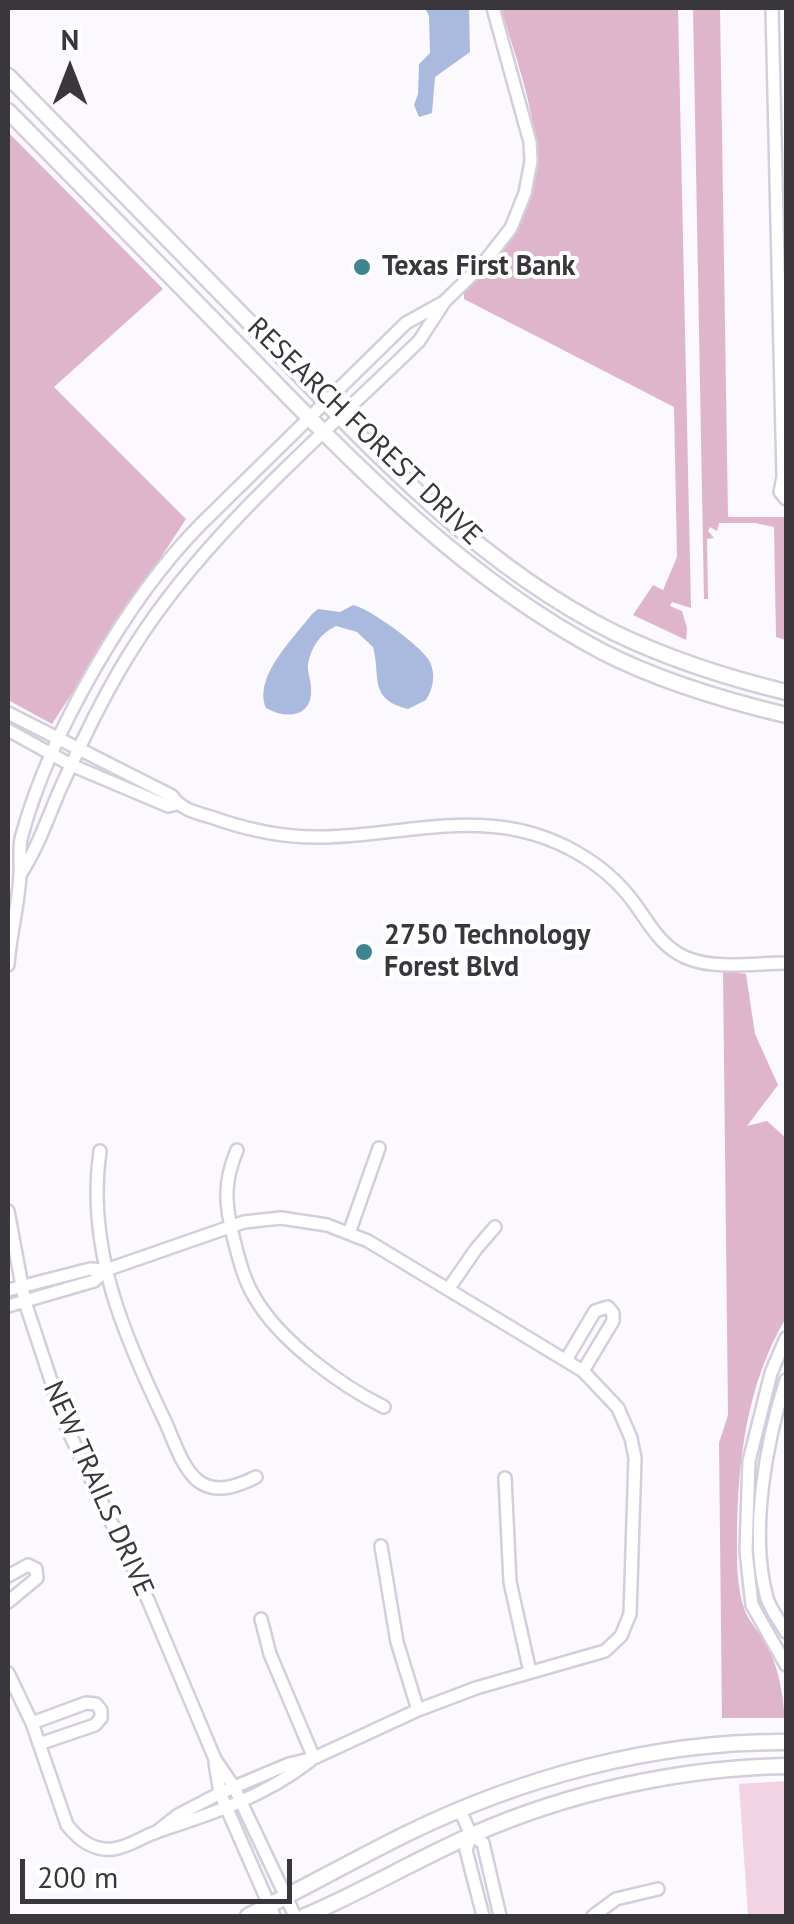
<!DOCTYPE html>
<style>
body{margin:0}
#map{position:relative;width:794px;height:1924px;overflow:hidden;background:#fbf8fe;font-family:"PT Sans",sans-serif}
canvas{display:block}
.frame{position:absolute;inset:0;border:10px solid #39373c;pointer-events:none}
.north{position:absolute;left:20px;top:20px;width:100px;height:100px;-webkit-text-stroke:8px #fff;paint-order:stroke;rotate:0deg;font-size:28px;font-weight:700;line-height:40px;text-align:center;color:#39373c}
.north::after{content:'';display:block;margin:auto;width:35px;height:45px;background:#39373c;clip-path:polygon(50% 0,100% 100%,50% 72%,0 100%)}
.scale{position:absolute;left:20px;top:1859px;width:272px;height:45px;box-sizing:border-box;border:5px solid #39373c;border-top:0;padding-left:12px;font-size:30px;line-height:35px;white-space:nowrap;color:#39373c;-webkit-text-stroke:8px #fff;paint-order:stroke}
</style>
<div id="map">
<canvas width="794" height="1924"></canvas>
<div class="frame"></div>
<div class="north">N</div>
<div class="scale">200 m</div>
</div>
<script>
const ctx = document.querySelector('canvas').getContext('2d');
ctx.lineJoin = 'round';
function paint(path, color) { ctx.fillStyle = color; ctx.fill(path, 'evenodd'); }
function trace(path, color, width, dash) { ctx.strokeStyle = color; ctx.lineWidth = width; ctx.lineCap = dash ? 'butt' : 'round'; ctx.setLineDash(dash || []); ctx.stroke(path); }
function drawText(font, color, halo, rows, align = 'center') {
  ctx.font = font + ' "PT Sans",sans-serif'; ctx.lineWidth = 8; ctx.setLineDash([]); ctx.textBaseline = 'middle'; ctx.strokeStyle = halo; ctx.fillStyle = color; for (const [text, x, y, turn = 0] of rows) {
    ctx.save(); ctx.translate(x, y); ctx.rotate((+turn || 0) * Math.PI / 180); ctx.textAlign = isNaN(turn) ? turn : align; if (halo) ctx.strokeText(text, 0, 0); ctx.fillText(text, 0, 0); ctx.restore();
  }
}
const green = new Path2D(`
 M786,1781v135h-38l-9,-132z`);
const forest = new Path2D(`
 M501,8h177l13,600 -19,-6 -2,4 12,5 5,17 -1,12 -53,-25 20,-30 10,5 14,-33 -3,-150 -210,-108v-8c13,-13 27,-25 38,-39 62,-79 23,-161 -1,-244z
 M693,8h27l8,509h58v123l-10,-3 -2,-110 -19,-4h-36l-2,8 -7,-4 -2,4 6,7 -7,1 1,60h-4z
 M8,132l155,157 -109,98 132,132 -134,205 -44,-24z
 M723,971l23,3 9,60 23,51 -31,41 20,-5 19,17v180c-39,65 -48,141 -49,216 0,25 -1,53 8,77 5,12 15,22 21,33 13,23 16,47 19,74h-63l-3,-275 9,-28z`);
const water = new Path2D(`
 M425,8h44l1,44 -35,25 -3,36 -13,4 -5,-12 4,-11 1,-30 11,-11 -1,-37z
 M353,605c16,3 70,42 77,57 6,13 3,27 -4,38l-18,9c-40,-10 -27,-32 -35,-62l-16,-15 -21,-6c-15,7 -25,21 -28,38 -1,8 3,15 3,24 2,29 -24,32 -45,20 -13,-31 27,-69 46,-94l6,-5 22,3z`);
const minor = new Path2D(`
 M772,8l11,469 -3,15 6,7
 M8,713l164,83c8,13 25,17 39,21 36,13 75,21 113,20 58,-1 117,-17 175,-10 53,6 105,34 136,77 15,21 27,44 52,54 29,12 69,5 99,5
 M8,730l63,35 97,41 9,-2
 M20,875c19,-29 28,-59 42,-90 22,-48 46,-99 75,-143 70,-110 188,-209 282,-301l26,-40 37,-36 29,-37 14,-35 6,-32 -1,-19 -37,-134
 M8,965c2,-31 11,-61 12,-92 1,-13 -2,-26 2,-38 28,-102 105,-236 179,-311l205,-201 36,-20
 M237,1150c-14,33 -12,55 -3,90 5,20 10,40 21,58 25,43 85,87 129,109
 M100,1151c-14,96 23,183 64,268 9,19 17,47 33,61 18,15 41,6 59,-3
 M8,1211l17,91 41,124 82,174 67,159 19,28 61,129
 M349,1233l30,-85
 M449,1288l27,-39 19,-22
 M8,1290l82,-21 16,1
 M8,1306l86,-25 12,-11 138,-48 37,-4 46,7 41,16 215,130 35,37 13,30 4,20 -5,156 -9,22 -16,15 -129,37 -58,22 -104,48 -25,6 -69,29 -42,22 -23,18
 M786,1338l-15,35 -22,88 -3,90 6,54 34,60
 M566,1360l29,-49 13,-4 5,6v8l-30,50
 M786,1380c-20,62 -37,153 -19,218 3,11 13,23 19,34
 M505,1478l5,104 20,90
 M381,1546l16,96 21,68
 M8,1576l20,-11 8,4 1,9 -29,24
 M261,1619l9,35 44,104
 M8,1673l24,50 35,102c12,15 26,26 46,24 16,-2 29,-12 43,-17 55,-18 108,-35 154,-71
 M32,1723l54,-20 10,1 5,6v8l-6,7 -56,19
 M215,1763l5,30 54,123
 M460,1810l11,25 12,8 17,73
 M471,1835l-5,15 17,66
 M593,1916l23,-17 42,-10`);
const major = new Path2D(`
 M8,76c79,81 159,162 239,244 110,114 223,241 368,313 54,26 113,45 171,59
 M8,111c78,79 156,158 234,238 109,112 219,228 359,302 58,30 122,49 185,64
 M248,1916c52,-26 104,-55 156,-81 118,-58 250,-94 382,-93
 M305,1916c57,-24 110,-56 167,-81 97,-43 208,-67 314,-69`);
const markers = [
 [362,267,10,"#3f8590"],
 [364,952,10,"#3f8590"]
];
const poiNames = [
 ["Texas First Bank",382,267],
 ["2750 Technology",384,936],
 ["Forest Blvd",384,968]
];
const streetNames = [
 ["RESEARCH FOREST DRIVE",364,432,44],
 ["NEW TRAILS DRIVE",98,1489,66]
];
paint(green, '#f2d3e3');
paint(forest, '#dfb5cb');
paint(water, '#aabadf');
trace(minor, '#d4cedc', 16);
trace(major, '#d4cedc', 19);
trace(minor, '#fff', 11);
trace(major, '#fff', 14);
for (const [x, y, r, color] of markers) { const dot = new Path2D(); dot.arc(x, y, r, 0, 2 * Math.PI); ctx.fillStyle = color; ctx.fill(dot); trace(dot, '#fff', 4); }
drawText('bold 28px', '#39373c', '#fff', poiNames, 'left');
drawText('28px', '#39373c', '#fff', streetNames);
</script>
